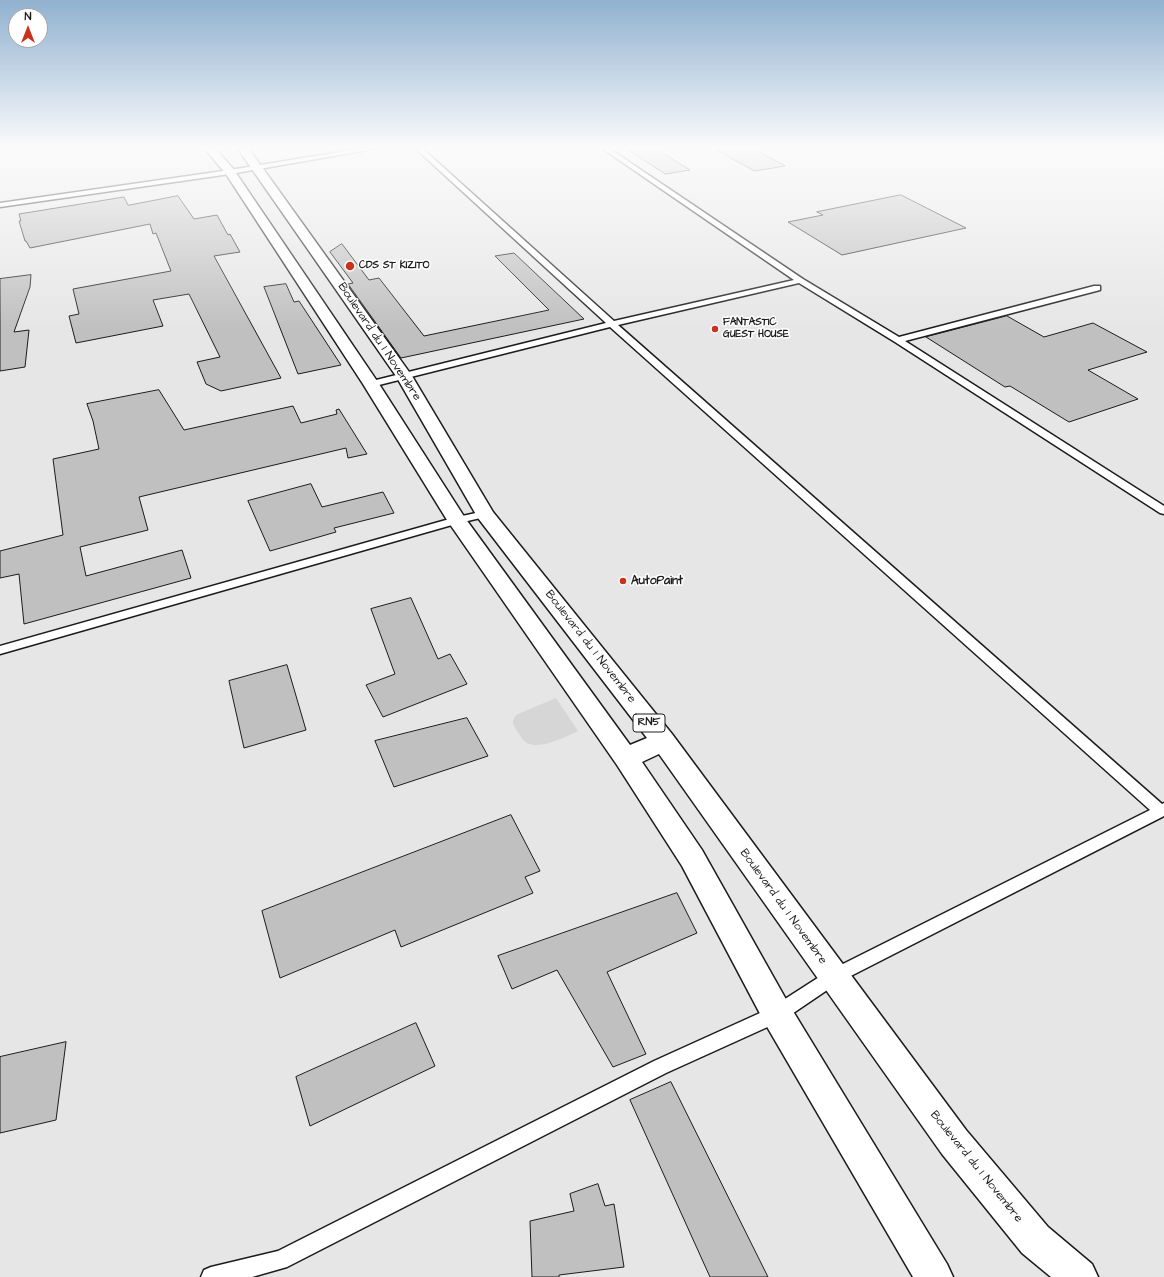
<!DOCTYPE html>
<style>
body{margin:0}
#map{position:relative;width:1164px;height:1277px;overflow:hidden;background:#f6f6f6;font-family:"Architects Daughter",sans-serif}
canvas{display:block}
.north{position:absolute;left:8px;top:8px;width:40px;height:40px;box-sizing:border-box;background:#fff;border:1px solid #a4a4a4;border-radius:50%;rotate:0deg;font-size:11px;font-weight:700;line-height:16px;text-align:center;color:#1c1c1c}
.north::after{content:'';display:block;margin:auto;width:14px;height:18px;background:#c8321e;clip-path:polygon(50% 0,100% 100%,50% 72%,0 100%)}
</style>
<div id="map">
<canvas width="1164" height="1277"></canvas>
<div class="north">N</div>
</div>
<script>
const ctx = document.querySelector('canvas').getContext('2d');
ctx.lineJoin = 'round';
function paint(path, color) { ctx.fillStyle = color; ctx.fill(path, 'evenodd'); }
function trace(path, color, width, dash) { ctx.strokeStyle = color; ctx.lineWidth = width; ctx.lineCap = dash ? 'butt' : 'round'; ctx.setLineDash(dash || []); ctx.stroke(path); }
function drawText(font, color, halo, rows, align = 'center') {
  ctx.font = font + ' "Architects Daughter",sans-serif'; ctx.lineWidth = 3; ctx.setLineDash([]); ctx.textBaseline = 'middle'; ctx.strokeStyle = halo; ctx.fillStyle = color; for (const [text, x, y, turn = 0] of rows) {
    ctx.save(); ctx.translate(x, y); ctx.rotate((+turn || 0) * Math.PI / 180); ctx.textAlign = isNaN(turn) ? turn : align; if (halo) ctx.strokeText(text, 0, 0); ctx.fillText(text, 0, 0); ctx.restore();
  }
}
const built = new Path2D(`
 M0,149h1164v1128h-1164z`);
const green = new Path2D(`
 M556,698l22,33c-13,6 -37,19 -51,12 -5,-3 -7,-8 -10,-12 -4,-7 -6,-9 -1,-16z`);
const building = new Path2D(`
 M627,149h29l34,21 -24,4z
 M715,149h39l31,17 -30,5z
 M901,195l65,33 -124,27 -54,-33 35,-7 -6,-3z
 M178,196l16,23 23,-4 11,20 2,-1 10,18 -26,4 67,122 -60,13 -15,-7 -9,-22 23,-5 -31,-63 -36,6 10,26 -87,17 -7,-27 10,-2 -6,-25 98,-18 -15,-38 -3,1 -3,-10 -120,24 -4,-7h-1l-6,-20h2l-2,-7 105,-17 4,8z
 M342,244l27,36 10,-2 45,58 125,-26 -54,-54 19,-3 70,66 -183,39 -53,-74 5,-1 -23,-31z
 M31,275l-1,12 -16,45 15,-2 -4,37 -25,4v-92z
 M286,284l8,18 5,-1 42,64 -43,9 -34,-87z
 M1007,316l37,21 49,-14 54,29 -59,18 50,29 -69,23 -59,-36 -5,1 -79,-50z
 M159,390l25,40 109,-24 8,17 36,-9 -1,-4 3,-1 28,45 -19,4 -2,-10 -207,49 9,33 -68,17 6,29 96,-26 9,28 -167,46 -5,-50 -19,4v-27l63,-16 -10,-76 46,-10 -6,-28 -6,-17z
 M311,484l11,23 61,-15 11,21 -60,15 2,4 -66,19 -22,-50z
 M411,598l27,61 12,-5 17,30 -84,33 -17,-32 29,-11 -24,-65z
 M287,665l19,65 -62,18 -15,-67z
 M467,718l21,38 -94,31 -19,-46z
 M511,815l29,56 -15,6 8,16 -132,54 -6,-17 -115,48 -18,-67z
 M677,893l20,40 -90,39 39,82 -33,13 -56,-97 -45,19 -14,-33z
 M416,1023l19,43 -125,60 -14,-49z
 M66,1042l-10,78 -56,13v-76z
 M671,1082l97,195h-58l-80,-177z
 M598,1184l7,22 9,-2 10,63 -65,8v2h-27l-2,-56 44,-10 -4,-17z`);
const lane = new Path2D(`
 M358,149h16l-144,25 -230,33v-4l230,-33z
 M416,149h7l191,172 180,-41 -191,-131h7l193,130 96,58 195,-51h6v4l-195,51 259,165v8l-4,-1 -265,-171 -96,-59 -181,42 544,479 2,-1v13l-325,166 -56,38 -117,53 -379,194 -35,10h-51l3,-7 7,-3 67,-16 376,-190 117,-53 56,-36 323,-162 -540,-483 -239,60 -3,-1 -1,-2 1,-2 238,-59z
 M485,511l4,1 1,2 -1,2 -30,7 -459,131v-8l453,-128z`);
const primary = new Path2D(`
 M205,149h11l18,21 145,214 86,134 165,227 17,-7 -169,-220 -82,-142 -158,-227h11l163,227 81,136 179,222 294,396 82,97 44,37 6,13h-47l-29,-24 -80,-99 -283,-400 -17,8 60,88 86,153 159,261 6,13h-40l-147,-252 -84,-159 -65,-101 -170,-245 -84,-136 -137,-210z`);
const markers = [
 [350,266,5,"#c8321e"],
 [715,329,4,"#c8321e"],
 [623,581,4,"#c8321e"]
];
const farPoinames = [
 ["CDS ST KIZITO",359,266],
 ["FANTASTIC",723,323],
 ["GUEST HOUSE",723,335]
];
const shields = [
 [649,723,32]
];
const shieldNames = [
 ["RN5",649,723]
];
const streetNames = [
 ["Boulevard du 1 Novembre",379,342,56],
 ["Boulevard du 1 Novembre",590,647,52],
 ["Boulevard du 1 Novembre",783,907,54],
 ["Boulevard du 1 Novembre",976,1167,51]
];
const poiNames = [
 ["AutoPaint",631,581]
];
paint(built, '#e6e6e6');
paint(green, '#d6d6d6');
paint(building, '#c0c0c0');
trace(building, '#1c1c1c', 1);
trace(lane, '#1c1c1c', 3);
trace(primary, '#1c1c1c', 3);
paint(lane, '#fff');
paint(primary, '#fff');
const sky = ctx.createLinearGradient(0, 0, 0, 328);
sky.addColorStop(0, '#90b1d0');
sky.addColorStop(0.45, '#fbfbfb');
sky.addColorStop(1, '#fbfbfb00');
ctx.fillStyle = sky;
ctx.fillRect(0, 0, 1164, 328);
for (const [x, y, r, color] of markers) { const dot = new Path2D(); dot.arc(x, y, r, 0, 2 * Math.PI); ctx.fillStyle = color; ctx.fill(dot); trace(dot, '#fff', 1.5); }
drawText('bold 10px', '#1c1c1c', '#fff', farPoinames, 'left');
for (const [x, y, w] of shields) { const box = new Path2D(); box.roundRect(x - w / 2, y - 9, w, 18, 3); ctx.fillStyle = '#fff'; ctx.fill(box); trace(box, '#1c1c1c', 1); }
drawText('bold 11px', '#1c1c1c', null, shieldNames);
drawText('12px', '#1c1c1c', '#fff', streetNames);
drawText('bold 12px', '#1c1c1c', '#fff', poiNames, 'left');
</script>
